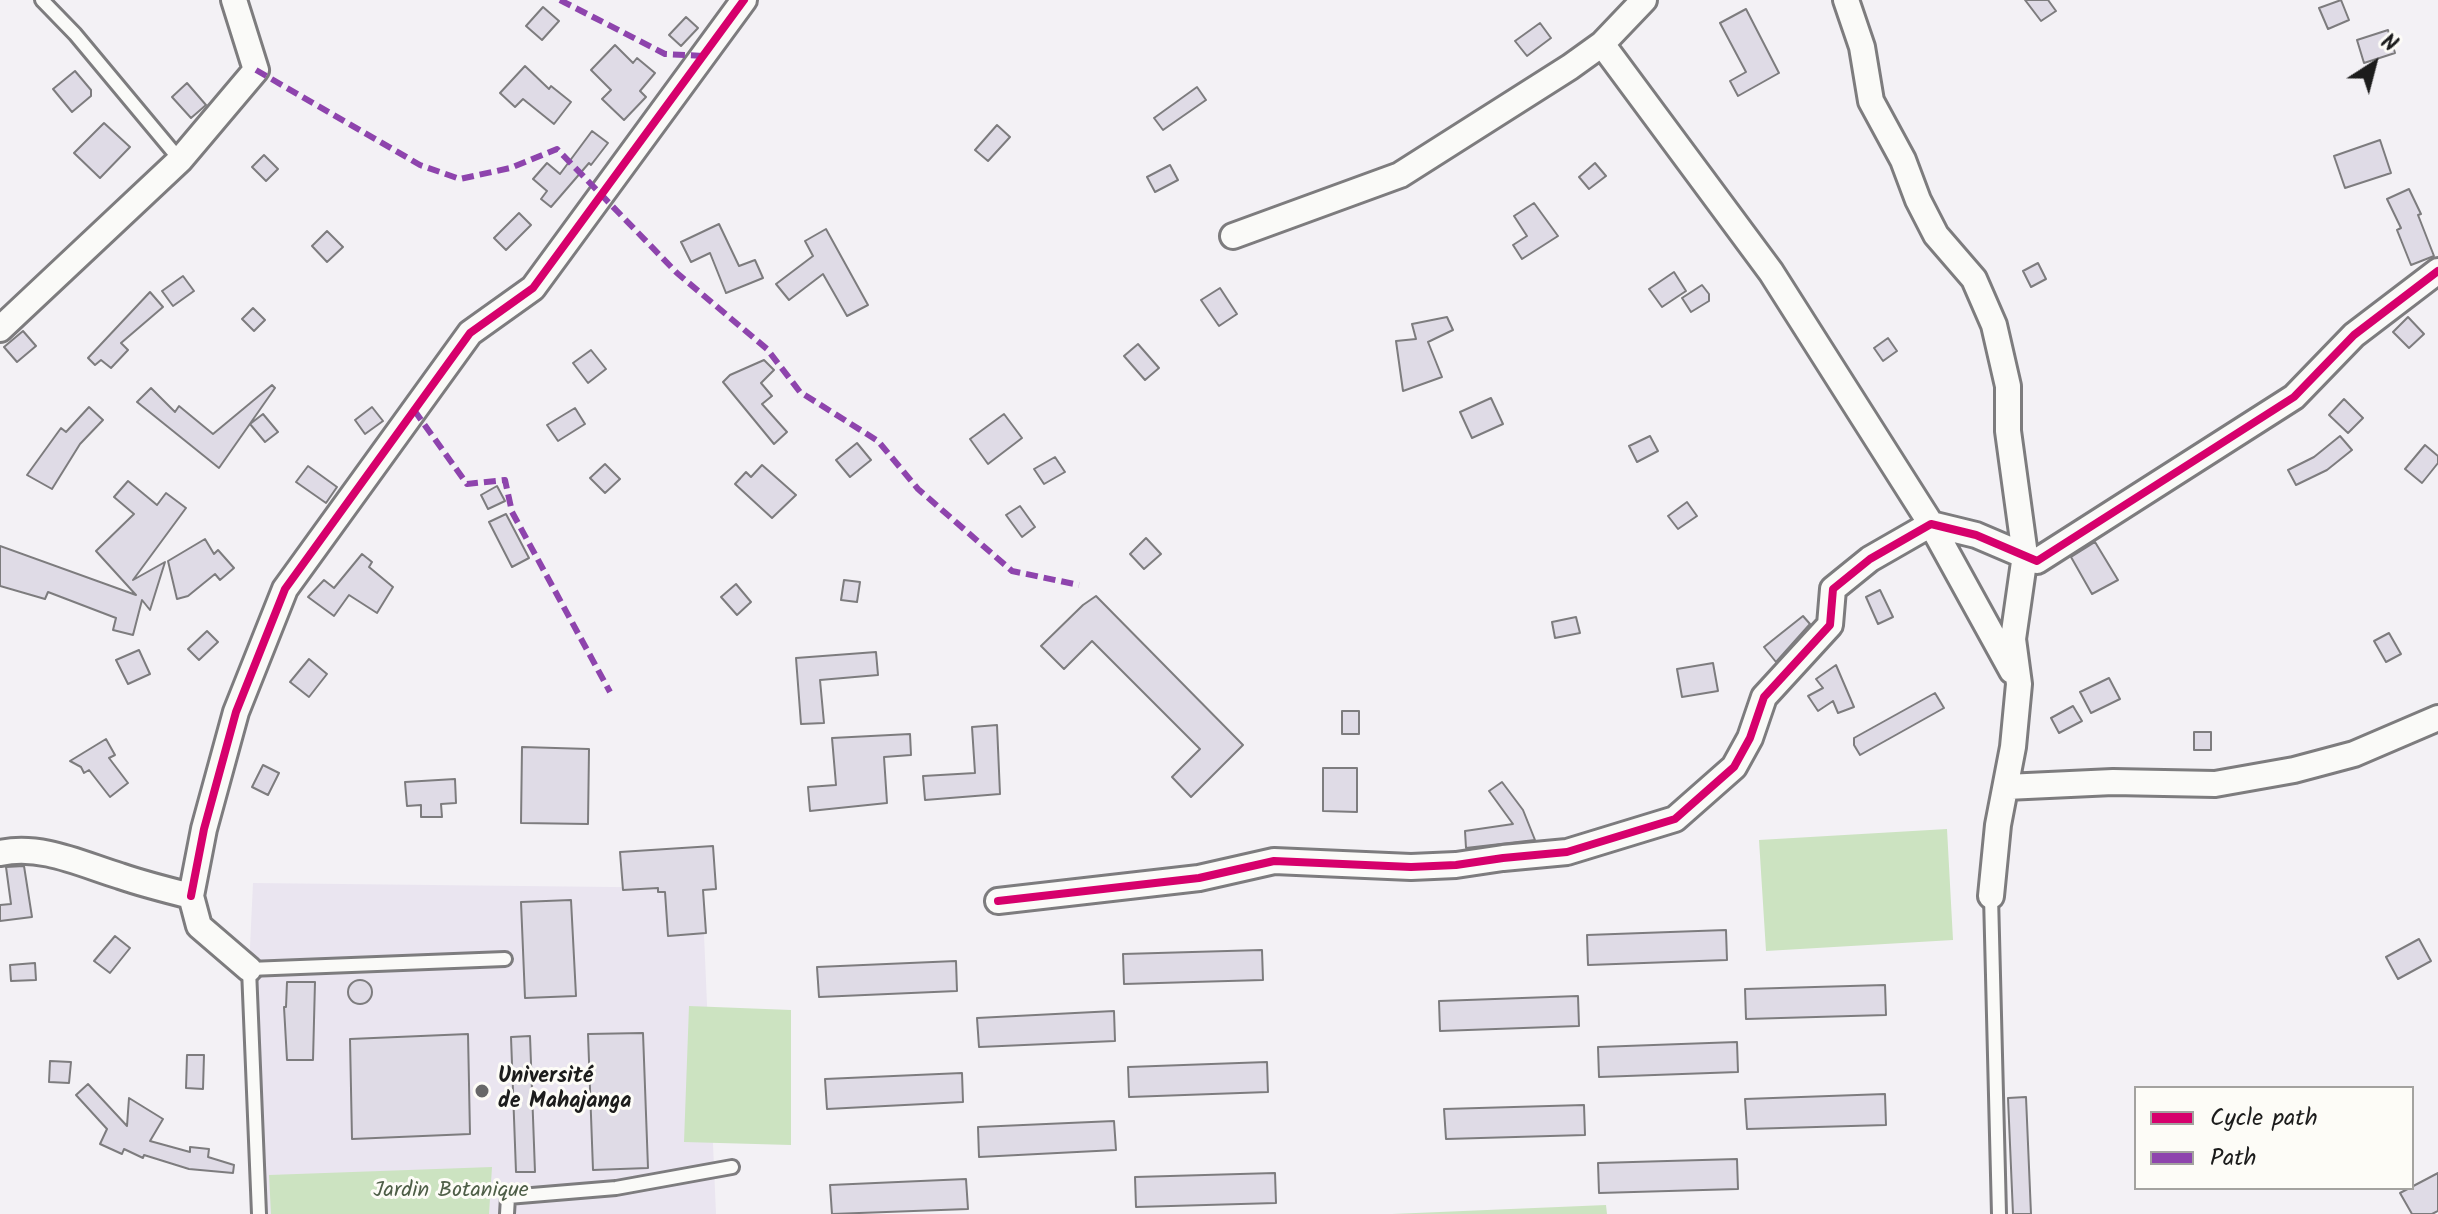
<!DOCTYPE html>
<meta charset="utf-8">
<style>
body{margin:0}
#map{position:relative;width:2438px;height:1214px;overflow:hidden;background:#f3f1f5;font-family:Kalam,sans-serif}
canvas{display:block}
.legend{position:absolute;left:2134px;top:1086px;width:280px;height:104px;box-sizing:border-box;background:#fdfcf7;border:2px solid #a3a29f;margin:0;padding:10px 14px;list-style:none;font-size:24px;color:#1c1c1c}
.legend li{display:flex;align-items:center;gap:16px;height:40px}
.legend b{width:40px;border:2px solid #a3a29f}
.north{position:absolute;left:2334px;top:24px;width:80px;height:80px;-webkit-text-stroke:6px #fdfcf7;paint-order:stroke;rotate:36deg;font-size:22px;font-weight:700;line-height:32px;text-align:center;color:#1c1c1c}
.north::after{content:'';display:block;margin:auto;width:28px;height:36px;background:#1c1c1c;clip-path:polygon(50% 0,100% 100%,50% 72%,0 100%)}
</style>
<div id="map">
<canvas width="2438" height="1214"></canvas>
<ul class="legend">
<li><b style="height:10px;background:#d6006c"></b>Cycle path</li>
<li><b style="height:10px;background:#8e44ad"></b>Path</li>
</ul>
<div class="north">N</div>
</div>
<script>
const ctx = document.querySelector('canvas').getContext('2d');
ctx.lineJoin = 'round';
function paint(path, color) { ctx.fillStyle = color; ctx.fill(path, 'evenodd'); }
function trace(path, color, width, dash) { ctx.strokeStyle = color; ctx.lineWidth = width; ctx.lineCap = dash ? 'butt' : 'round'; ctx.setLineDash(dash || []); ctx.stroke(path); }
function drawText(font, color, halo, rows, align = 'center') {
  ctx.font = font + ' Kalam,sans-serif'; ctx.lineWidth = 6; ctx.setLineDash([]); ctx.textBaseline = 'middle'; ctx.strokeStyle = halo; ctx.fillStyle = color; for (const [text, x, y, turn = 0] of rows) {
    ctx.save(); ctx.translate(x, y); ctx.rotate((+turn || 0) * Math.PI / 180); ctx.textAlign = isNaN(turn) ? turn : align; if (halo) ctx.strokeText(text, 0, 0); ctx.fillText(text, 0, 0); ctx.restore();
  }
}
const built = new Path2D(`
 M253,883l449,5 14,326h-457l-10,-245z`);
const green = new Path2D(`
 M1947,829l6,111 -187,11 -7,-111z
 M689,1006l102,4v135l-107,-3z
 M492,1167l-3,47h-218l-2,-39z
 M1606,1205l1,9h-215z`);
const building = new Path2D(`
 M2025,0h23l8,11 -15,10z
 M2341,0l8,20 -21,9 -9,-21z
 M543,7l16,14 -17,19 -16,-14z
 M1746,9l33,64 -41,23 -8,-15 16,-9 -26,-49z
 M686,17l12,11 -17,18 -12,-11z
 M1540,23l11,15 -24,18 -12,-15z
 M2388,30l7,23 -31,10 -7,-23z
 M615,45l18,18 4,-5 18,15 -15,18 6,6 -22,23 -22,-21 9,-9 -20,-20z
 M525,66l24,23 2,-3 20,16 -17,22 -31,-25 -8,8 -15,-14z
 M75,71l16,19v6l-19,16 -19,-23z
 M187,83l19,22 -15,13 -19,-21z
 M1197,87l9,13 -43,30 -9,-12z
 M104,123l26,24 -30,31 -26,-25z
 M997,125l13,12 -22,24 -13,-11z
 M592,131l16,12 -17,22 -2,-2 -38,44 -10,-8 6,-8 -14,-12 14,-16 13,11z
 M2380,140l11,33 -46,15 -11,-32z
 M264,155l14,14 -12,12 -14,-14z
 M1595,163l11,13 -17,13 -10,-12z
 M1170,165l8,15 -23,12 -8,-15z
 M2409,189l12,25 -3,1 16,41 -23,9 -14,-35 4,-2 -14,-29z
 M1534,203l24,33 -36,23 -9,-14 14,-9 -13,-20z
 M519,213l12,12 -25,25 -12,-12z
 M719,224l20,42 16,-6 8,18 -37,15 -16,-40 -19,9 -10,-20z
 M826,229l42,76 -21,11 -24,-42 -34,26 -13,-16 37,-28 -8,-15z
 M327,231l16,16 -16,15 -15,-16z
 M2038,263l8,16 -15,8 -8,-16z
 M1674,272l12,19 -24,16 -13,-18z
 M183,276l11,15 -21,15 -11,-15z
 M1702,285l7,9v7l-18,11 -9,-14z
 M1220,288l17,26 -18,12 -18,-26z
 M150,292l13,15 -42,36 7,7 -17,18 -10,-8 -6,5 -7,-7z
 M253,308l12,12 -11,11 -12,-12z
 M1447,317l6,13 -25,12 14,35 -39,14 -7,-50 20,-2 -4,-15z
 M2408,317l16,17 -15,14 -16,-16z
 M23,331l13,15 -19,16 -13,-15z
 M1888,338l9,13 -14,10 -9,-13z
 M1138,344l21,24 -14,12 -21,-24z
 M591,350l15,19 -18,14 -15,-20z
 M764,360l10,10 -13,13 11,13 -10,8 25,28 -13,12 -51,-62 7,-7z
 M272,385l3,3 -56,80 -82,-66 14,-14 24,24 4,-6 34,28z
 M1491,398l12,26 -31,14 -12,-26z
 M2344,399l19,19 -15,15 -19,-18z
 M89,407l14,13 -23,24 -28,45 -25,-14 34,-47 5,4z
 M372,407l11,14 -18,13 -10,-14z
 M575,408l10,16 -27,17 -11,-16z
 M263,414l15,18 -13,10 -15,-18z
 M1004,414l18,24 -34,26 -18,-25z
 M1650,436l8,15 -21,11 -8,-16z
 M2340,436l12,14 -25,20 -31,15 -8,-15 26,-13z
 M857,443l14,17 -21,17 -14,-17z
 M2425,445l13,11v7l-16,20 -17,-14z
 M1055,457l10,15 -21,12 -10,-15z
 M605,464l15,15 -15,14 -15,-15z
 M762,465l34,30 -24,23 -37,-34 11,-12 5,5z
 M308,466l29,21 -11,16 -30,-21z
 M128,481l29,24 9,-12 20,15 -53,72 32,-18 -15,48 -8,-10 -9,35 -20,-5 3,-12 -68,-26 -3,7 -45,-13v-40l136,49 -40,-44 38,-37 -20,-17z
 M497,486l8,15 -17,8 -7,-14z
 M1687,502l10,14 -19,13 -10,-13z
 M1020,506l15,21 -13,10 -16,-22z
 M506,514l23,44 -17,9 -23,-45z
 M1146,538l15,16 -17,15 -14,-15z
 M205,539l9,15 4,-4 16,18 -14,12 -5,-6 -27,22 -11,3 -9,-38z
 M2095,542l23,38 -26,14 -21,-37z
 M362,554l10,8 -3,5 24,20 -16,26 -28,-18 -15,21 -26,-19 16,-17 10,8z
 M844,580l16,2 -3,20 -16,-2z
 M736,584l15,18 -14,13 -16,-18z
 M1880,590l13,27 -15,7 -12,-27z
 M1096,596l147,149 -52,52 -19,-20 28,-28 -108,-108 -28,28 -23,-23 42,-41z
 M1803,616l7,8 -34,38 -12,-15z
 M1576,617l4,16 -25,5 -3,-16z
 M207,631l11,11 -19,18 -11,-11z
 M2389,633l12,21 -15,8 -12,-21z
 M139,650l11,24 -22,10 -12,-24z
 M876,652l2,23 -58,5 4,43 -23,1 -5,-66z
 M309,659l18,15 -18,23 -19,-15z
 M1713,663l5,28 -36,6 -5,-28z
 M1836,665l18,42 -16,6 -5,-12 -15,10 -10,-15 15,-8 -7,-9z
 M2109,678l11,21 -29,14 -11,-21z
 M1935,693l9,15 -84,47 -6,-10v-7z
 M2073,706l9,15 -23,12 -8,-15z
 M1342,711h17v23h-17z
 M997,725l3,69 -75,6 -2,-24 52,-3 -3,-46z
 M2194,732h17v18h-17z
 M910,734l1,21 -27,2 3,46 -77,8 -2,-24 28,-2 -4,-47z
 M106,739l9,16 -6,3 19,25 -18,14 -21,-27 -5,3 -3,-6 -11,-6z
 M522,747l67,2 -1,75 -67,-1z
 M263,765l16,8 -11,22 -16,-8z
 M1323,768h34v44l-34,-1z
 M455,779l1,24 -15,1 1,13h-21v-12l-14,1 -2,-24z
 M1502,782l21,28 12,30 -69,8 -1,-17 48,-7 -24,-33z
 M713,846l3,43 -13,1 3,43 -38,3 -3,-44h-7v-4l-35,2 -3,-38z
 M24,866l8,51 -32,4v-16l11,-1 -5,-37z
 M571,900l5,96 -51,2 -4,-96z
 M1726,930l1,30 -139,5 -1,-30z
 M115,936l15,12 -20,25 -16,-12z
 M2419,939l12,22 -33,18 -12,-22z
 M1262,950l1,30 -139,4 -1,-30z
 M956,961l1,30 -138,6 -2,-30z
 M35,963l1,17 -25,1 -1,-16z
 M348 992a12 12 0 1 1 24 0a12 12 0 1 1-24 0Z
 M287,982h28l-2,78h-26l-3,-53h2z
 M1885,985l1,30 -140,4 -1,-30z
 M1578,996l1,30 -139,5 -1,-30z
 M1114,1011l1,30 -136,6 -2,-29z
 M643,1033l5,135 -55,2 -5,-136z
 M468,1034l2,100 -118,5 -2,-100z
 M530,1036l5,136h-19l-5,-135z
 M1737,1042l1,30 -139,5 -1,-30z
 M187,1055h17l-1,34 -17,-1z
 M50,1061l21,1 -2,21 -20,-1z
 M1267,1062l1,30 -139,5 -1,-30z
 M962,1073l1,29 -136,7 -2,-30z
 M88,1084l39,42 2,-28 34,21 -13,22 40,11v-5l19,2 -1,8 26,8 -1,8 -44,-4 -45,-14 -1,3 -19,-9 -2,5 -22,-10 7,-15 -31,-34z
 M1885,1094l1,31 -139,4 -2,-30z
 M2026,1097l5,117h-18l-5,-116z
 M1584,1105l1,30 -139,4 -2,-30z
 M1114,1121l2,29 -137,7 -1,-30z
 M1737,1159l1,30 -139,4 -1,-30z
 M1275,1173l1,30 -140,4 -1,-30z
 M2438,1173v38l-6,3h-20l-12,-21z
 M966,1179l2,30 -136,5 -2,-29z`);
const service = new Path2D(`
 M42,0l33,34 105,126
 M1991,896l8,318
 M259,1214l-10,-245 256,-10
 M507,1214l1,-17 108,-9 116,-21`);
const minor = new Path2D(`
 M1846,0l16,47 9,54 32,59 15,40 18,35 38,44 20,46 14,61v45l17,124 -12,84 6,45 -6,63 -15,78 -7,71
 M1602,44l169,228 160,252 81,147
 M1233,236l167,-61 170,-108 32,-23 42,-44
 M0,329l180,-169 76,-90 -22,-70
 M2006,787l107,-5 102,2 79,-14 60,-16 84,-36
 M0,853c41,-9 81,11 120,23 23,8 47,14 71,20l8,30 50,43
 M191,896l13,-67 32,-117 49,-123 185,-256 63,-45 211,-288
 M998,901l201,-23 75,-17 137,6 45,-2 47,-7 64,-6 108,-33 59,-52 16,-29 14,-41 66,-72 3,-36 37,-30 61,-35 45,11 61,26 257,-164 60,-62 84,-64`);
const quiet = new Path2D(`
 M560,0l105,54 38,2
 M256,70l164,95 40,14 50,-11 47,-19 120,124 90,76 33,43 78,49 40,48 94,82 67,14
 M414,410l53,74 38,-4 7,32 98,180`);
const cycleway = new Path2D(`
 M191,896l13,-67 32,-117 49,-123 185,-256 63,-45 211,-288
 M998,901l201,-23 75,-17 137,6 45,-2 47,-7 64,-6 108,-33 59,-52 16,-29 14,-41 66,-72 3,-36 37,-30 61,-35 45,11 61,26 257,-164 60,-62 84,-64`);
const markers = [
 [482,1091,8,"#676768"]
];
const poiNames = [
 ["Université",498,1078],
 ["de Mahajanga",498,1103]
];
const parkNames = [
 ["Jardin Botanique",451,1192]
];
paint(built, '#eae5f0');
paint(green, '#cce3c1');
paint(building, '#dfdbe6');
trace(building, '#7d7c7e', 2);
trace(service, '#7d7c7e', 18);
trace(minor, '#7d7c7e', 30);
trace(service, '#fafaf8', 12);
trace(minor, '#fafaf8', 24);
trace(quiet, '#8e44ad', 6, [12, 6]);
trace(cycleway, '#d6006c', 8);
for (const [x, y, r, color] of markers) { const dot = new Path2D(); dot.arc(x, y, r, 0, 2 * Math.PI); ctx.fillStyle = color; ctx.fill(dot); trace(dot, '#fdfcf7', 3); }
drawText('bold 22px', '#1c1c1c', '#fdfcf7', poiNames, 'left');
drawText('22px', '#4e5e47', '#fdfcf7', parkNames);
</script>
